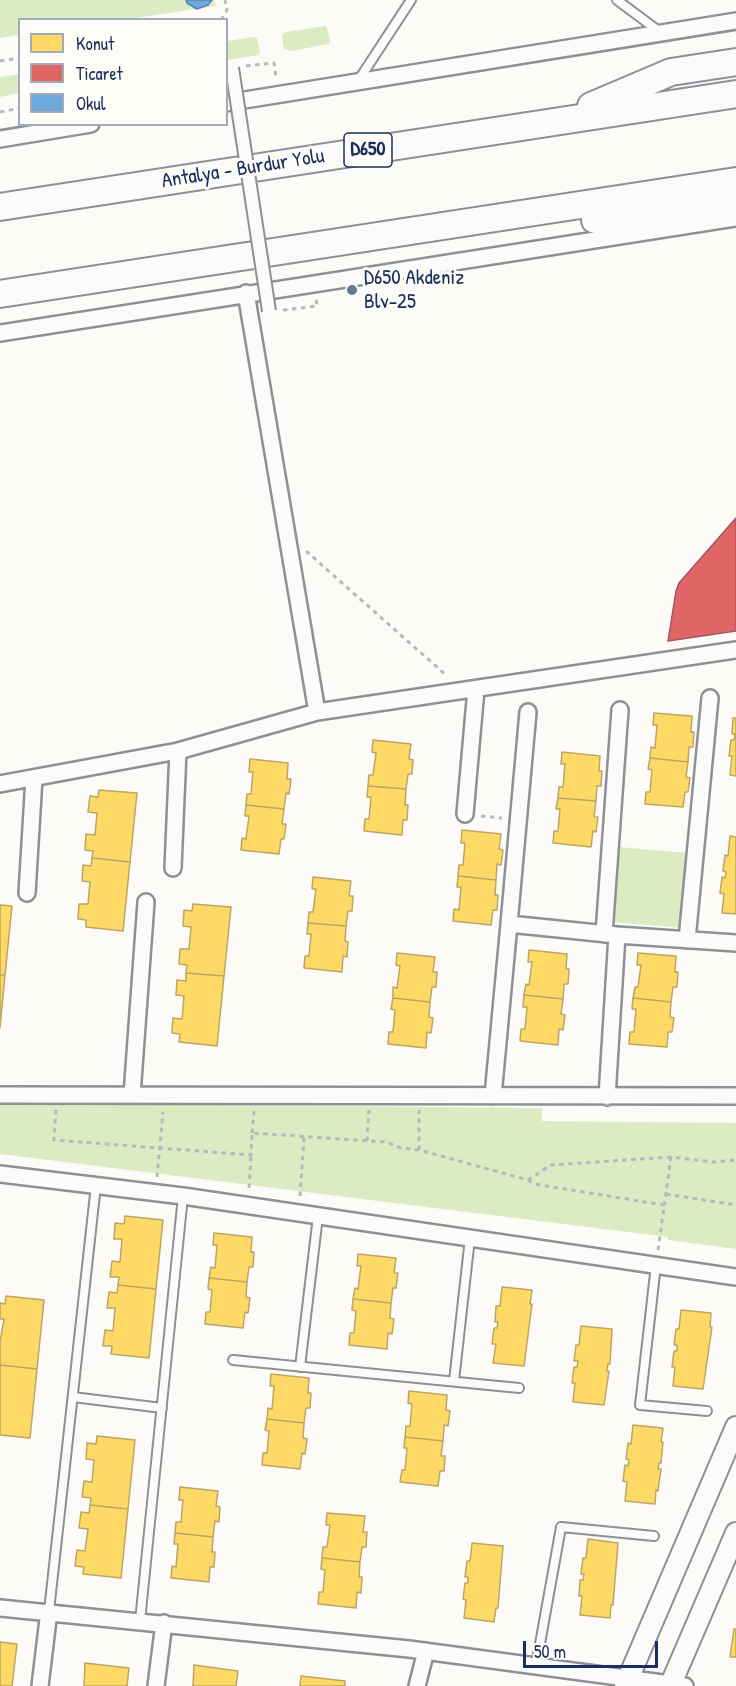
<!DOCTYPE html>
<style>
body{margin:0}
#map{position:relative;width:736px;height:1686px;overflow:hidden;background:#fcfbf8;font-family:"Patrick Hand",sans-serif}
canvas{display:block}
.legend{position:absolute;left:18px;top:18px;width:210px;height:108px;box-sizing:border-box;background:#fdfcf7;border:2px solid #a3aaba;margin:0;padding:8px 10px;list-style:none;font-size:18px;color:#1b2f5e}
.legend li{display:flex;align-items:center;gap:12px;height:30px}
.legend b{width:30px;border:2px solid #a3aaba}
.scale{position:absolute;left:523px;top:1641px;width:135px;height:27px;box-sizing:border-box;border:3px solid #1b2f5e;border-top:0;padding-left:8px;font-size:18px;line-height:21px;white-space:nowrap;color:#1b2f5e;-webkit-text-stroke:4px #fdfcf7;paint-order:stroke}
</style>
<div id="map">
<canvas width="736" height="1686"></canvas>
<ul class="legend">
<li><b style="height:16px;background:#ffd966"></b>Konut</li>
<li><b style="height:16px;background:#e06666"></b>Ticaret</li>
<li><b style="height:16px;background:#6fa8dc"></b>Okul</li>
</ul>
<div class="scale">50 m</div>
</div>
<script>
const ctx = document.querySelector('canvas').getContext('2d');
ctx.lineJoin = 'round';
function paint(path, color) { ctx.fillStyle = color; ctx.fill(path, 'evenodd'); }
function trace(path, color, width, dash) { ctx.strokeStyle = color; ctx.lineWidth = width; ctx.lineCap = dash ? 'butt' : 'round'; ctx.setLineDash(dash || []); ctx.stroke(path); }
function drawText(font, color, halo, rows, align = 'center') {
  ctx.font = font + ' "Patrick Hand",sans-serif'; ctx.lineWidth = 6; ctx.setLineDash([]); ctx.textBaseline = 'middle'; ctx.strokeStyle = halo; ctx.fillStyle = color; for (const [text, x, y, turn = 0] of rows) {
    ctx.save(); ctx.translate(x, y); ctx.rotate((+turn || 0) * Math.PI / 180); ctx.textAlign = isNaN(turn) ? turn : align; if (halo) ctx.strokeText(text, 0, 0); ctx.fillText(text, 0, 0); ctx.restore();
  }
}
const green = new Path2D(`
 M0,0h214l2,6 -87,13 -109,1 -1,15 -19,3z
 M325,26l2,2 3,14 -2,2 -36,7 -8,-2 -2,-14 4,-3z
 M255,37l2,1 3,14 -2,3 -31,5v-19z
 M19,74v19l-19,4v-20z
 M619,847l69,6 -6,75 -69,-6z
 M0,1103l542,5v13l194,2v126l-68,-9v-3l-668,-83z`);
const homes = new Path2D(`
 M654,713l38,3 -1,16h3l-1,15h-4l-1,15 -38,-4 1,-11 4,1 2,-23h-4z
 M733,718h3v58l-6,-1 2,-19h-3l2,-16h3l1,-6h-3z
 M373,740l38,4 -2,15 4,1 -1,14h-4l-2,15 -38,-3 1,-11h4l3,-22 -4,-1z
 M562,752l38,4 -1,15h3l-1,15h-4l-1,15 -38,-3 1,-11h4l2,-23h-4z
 M650,758l38,4 -2,15 4,1 -2,14h-3l-2,15 -38,-3 1,-12h4l2,-22 -4,-1z
 M250,759l38,4 -1,16h4l-2,15 -3,-1 -2,16 -38,-4 1,-11h4l2,-22h-4z
 M368,786l38,3 -1,16h3l-1,15h-4l-1,15 -38,-4 1,-12h4l2,-22h-4z
 M99,790l38,3 -7,69 -38,-4 1,-7 -8,-1 1,-16 9,1 2,-22 -9,-1 2,-16 8,1z
 M558,798l38,3 -2,16h4l-2,15 -3,-1 -2,16 -38,-4 1,-12h4l2,-22h-4z
 M246,805l38,4 -2,15h4l-2,15h-3l-2,15 -38,-4 1,-12 4,1 3,-23h-4z
 M462,830l39,4 -2,15 4,1 -2,15 -4,-1 -1,16 -38,-4 1,-11h4l2,-22h-4z
 M730,836l6,1v77l-14,-1 2,-19 -4,-1 2,-16 3,1 1,-6 -3,-1 2,-16 3,1z
 M92,858l38,4 -7,69 -37,-4v-7l-8,-1 1,-15h9l2,-22 -8,-1 1,-16 8,1z
 M458,876l38,4 -1,15h3l-1,15h-4l-2,15 -38,-4 1,-12 5,1 2,-23h-4z
 M313,877l38,4 -2,15h4l-1,15h-4l-2,15 -38,-3 1,-11h4l3,-23h-4z
 M193,904l38,3 -7,69 -38,-3 1,-8 -8,-1 1,-15h9l2,-22 -8,-1 1,-16 8,1z
 M0,905l12,1 -7,69h-5z
 M308,923l38,3 -1,15 3,1 -1,15 -4,-1 -1,16 -38,-4 1,-12h4l2,-22h-4z
 M529,950l38,4 -1,15h3l-1,15h-4l-1,15 -39,-4 2,-11 3,1 3,-23h-4z
 M397,953l38,4 -2,15h4l-1,15h-4l-2,15 -37,-4v-11l4,1 3,-22 -4,-1z
 M638,953l38,3 -1,16h3l-1,15h-4l-2,15 -38,-4 2,-11h3l3,-22h-4z
 M186,973l38,3 -7,70 -38,-4 1,-8 -8,-1 1,-15 9,1 2,-23 -8,-1 1,-15 9,1z
 M0,975h5l-5,53z
 M524,995l39,4 -2,15 4,1 -2,15 -4,-1 -1,16 -38,-4 1,-12h4l2,-22h-4z
 M393,998l37,4 -1,15 4,1 -2,15 -4,-1 -1,16 -38,-4 1,-12h4l2,-22 -4,-1z
 M633,998l38,4 -1,15 4,1 -2,14h-4l-1,15 -38,-3 1,-12h4l2,-23h-4z
 M125,1216l38,4 -7,69 -38,-4 1,-8h-9l2,-16 8,1 2,-23h-8l1,-16 9,1z
 M214,1233l38,4 -1,15h3l-1,15h-4l-2,15 -38,-4 2,-11 4,1 2,-23h-4z
 M358,1254l38,4 -2,15h4l-2,15h-3l-2,15 -38,-4 2,-11 3,1 3,-23h-4z
 M209,1278l38,4 -1,15 4,1 -2,15 -3,-1 -2,16 -38,-4 1,-12h4l2,-22 -4,-1z
 M118,1285l38,4 -7,69 -38,-4 1,-8h-9l2,-16 8,1 2,-23h-8l2,-16 8,1z
 M502,1287l30,3 -2,14h2l-8,62 -31,-3 3,-19h-4l2,-16h3l1,-6h-3l1,-16h4z
 M6,1296l38,4 -7,69 -37,-4v-23l4,-23h-4v-16l5,1z
 M353,1299l38,4 -1,15 4,1 -2,15 -4,-1 -1,16 -38,-4 1,-12h4l2,-22 -4,-1z
 M681,1310l30,3 -1,14h2l-9,62 -30,-3 2,-19h-3l2,-16h3v-6h-3l2,-16h3z
 M581,1326l31,3 -2,35h-2l-1,7h2l-5,34 -31,-3 2,-19h-3l2,-16h3l1,-6h-4l2,-16h3z
 M0,1365l37,4 -7,69 -30,-3z
 M271,1374l38,4 -1,15h3l-1,15h-4l-2,15 -37,-4 1,-11 4,1 2,-23h-4z
 M409,1391l38,4 -1,15 4,1 -2,15 -4,-1 -1,16 -38,-4 1,-11h4l2,-22 -4,-1z
 M267,1419l37,4 -1,15 4,1 -2,15 -3,-1 -2,16 -38,-4 1,-12h4l2,-22 -4,-1z
 M633,1425l30,3 -2,14h2l-2,21h-2l-1,6h3l-3,22 -2,-1 -1,14 -30,-3 2,-19 -4,-1 2,-16 3,1 1,-6 -3,-1 2,-16 3,1z
 M97,1436l38,4 -7,69 -38,-4 1,-7 -9,-1 2,-16 8,1 2,-22 -8,-1 1,-16 9,1z
 M405,1437l38,4 -2,15h4l-1,15h-4l-2,15 -38,-4 2,-12h3l2,-22h-3z
 M180,1487l38,4 -2,15 4,1 -1,15 -4,-1 -2,16 -38,-4 1,-11h5l2,-22h-4z
 M90,1505l38,4 -7,69 -38,-4 1,-7 -9,-1 2,-16 8,1 3,-22 -9,-1 2,-16 8,1z
 M327,1513l38,3 -2,16h4l-1,15h-4l-2,15 -38,-4 1,-11h4l3,-22h-4z
 M175,1533l38,4 -1,15h3l-1,15h-4l-1,15 -38,-4 1,-12 4,1 2,-23h-4z
 M588,1539l30,4 -5,62h-2l-1,13 -30,-3 2,-19h-3l1,-16h3l1,-6h-3l2,-16h3z
 M472,1543l31,3 -5,62h-2l-2,14 -30,-4 2,-18 -3,-1 2,-16h3v-6h-3l2,-16h3z
 M322,1558l38,4 -1,15h3l-1,16 -4,-1 -1,16 -38,-4 1,-12h4l2,-22 -4,-1z
 M734,1629h2v28h-6z
 M0,1642l17,2 -5,42h-12z
 M85,1663l44,5 -2,18h-43z
 M194,1665l44,6 -2,15h-43z
 M301,1676l44,5v5h-45z`);
const shops = new Path2D(`
 M736,518v113l-68,10 8,-50 3,-8z`);
const schools = new Path2D(`
 M186,0h26l-4,5 -11,4 -10,-6z`);
const path = new Path2D(`
 M221,20l6,-10 -2,-10
 M0,61l20,-3
 M246,66l28,-3 2,15
 M0,112l20,-4
 M283,310l34,-4 -1,-7
 M306,551l141,125
 M481,816l21,2
 M56,1110l-2,30 197,15 1,-22 134,9 15,6 18,2 109,30 23,-15 120,-8 42,5 23,-2
 M252,1133l2,-22
 M367,1141l2,-31
 M419,1150v-40
 M157,1177l6,-65
 M528,1180l6,4 130,21
 M249,1188l2,-32
 M666,1194l70,11
 M300,1196l4,-59
 M658,1250l13,-93`);
const service = new Path2D(`
 M617,0l43,32
 M358,81l53,-81
 M656,1265l-16,140 67,6
 M233,1360l286,28
 M300,1367l18,-151
 M454,1381l16,-143
 M73,1397l89,11
 M49,1611l47,-426
 M140,1621l43,-425
 M536,1666l25,-139 93,9`);
const minor = new Path2D(`
 M226,103l510,-82
 M0,139l91,-15
 M246,293l71,419
 M0,333l736,-115
 M0,784l178,-33 139,-39 419,-62
 M465,814l11,-125
 M173,868l5,-117
 M27,893l7,-115
 M509,924l19,-212
 M604,934l16,-224
 M617,935l119,8
 M687,940l23,-242
 M0,1095l736,1
 M132,1095l14,-193
 M493,1096l16,-172 108,11 -10,162
 M0,1174l183,22 553,81
 M0,1608l409,41 276,37
 M40,1686l9,-75
 M156,1686l8,-63
 M417,1686l9,-35`);
const tertiary = new Path2D(`
 M625,1686l111,-259
 M670,1686l66,-153`);
const trunk = new Path2D(`
 M591,106l80,-34 65,-10
 M0,207l736,-113
 M595,220l141,-18
 M0,294l736,-113`);
const pedestrianBridge = new Path2D(`
 M232,68l37,243`);
const markers = [
 [352,290,6,"#6a7694"]
];
const shields = [
 [368,150,48]
];
const shieldNames = [
 ["D650",368,150]
];
const streetNames = [
 ["Antalya - Burdur Yolu",243,169,-9]
];
const poiNames = [
 ["D650 Akdeniz",364,278],
 ["Blv-25",364,302]
];
paint(green, '#ddebc2');
paint(homes, '#ffd966');
trace(homes, '#bba664', 1.5);
paint(shops, '#e06666');
trace(shops, '#a55664', 1.5);
paint(schools, '#6fa8dc');
trace(schools, '#5684b6', 1.5);
trace(service, '#8c9097', 12);
trace(minor, '#8c9097', 20);
trace(tertiary, '#8c9097', 24);
trace(trunk, '#8c9097', 30);
trace(path, '#b6b9bd', 3, [4.5, 4.5]);
trace(service, '#fbfbf9', 8);
trace(minor, '#fbfbf9', 15);
trace(tertiary, '#fbfbf9', 20);
trace(trunk, '#fbfbf9', 26);
trace(pedestrianBridge, '#8c9097', 16, []);
trace(pedestrianBridge, '#fbfbf9', 12);
for (const [x, y, r, color] of markers) { const dot = new Path2D(); dot.arc(x, y, r, 0, 2 * Math.PI); ctx.fillStyle = color; ctx.fill(dot); trace(dot, '#fdfcf7', 2); }
for (const [x, y, w] of shields) { const box = new Path2D(); box.roundRect(x - w / 2, y - 17, w, 34, 4.5); ctx.fillStyle = '#fdfcf7'; ctx.fill(box); trace(box, '#1b2f5e', 1.5); }
drawText('bold 20px', '#1b2f5e', null, shieldNames);
drawText('21px', '#1b2f5e', '#fdfcf7', streetNames);
drawText('21px', '#1b2f5e', '#fdfcf7', poiNames, 'left');
</script>
